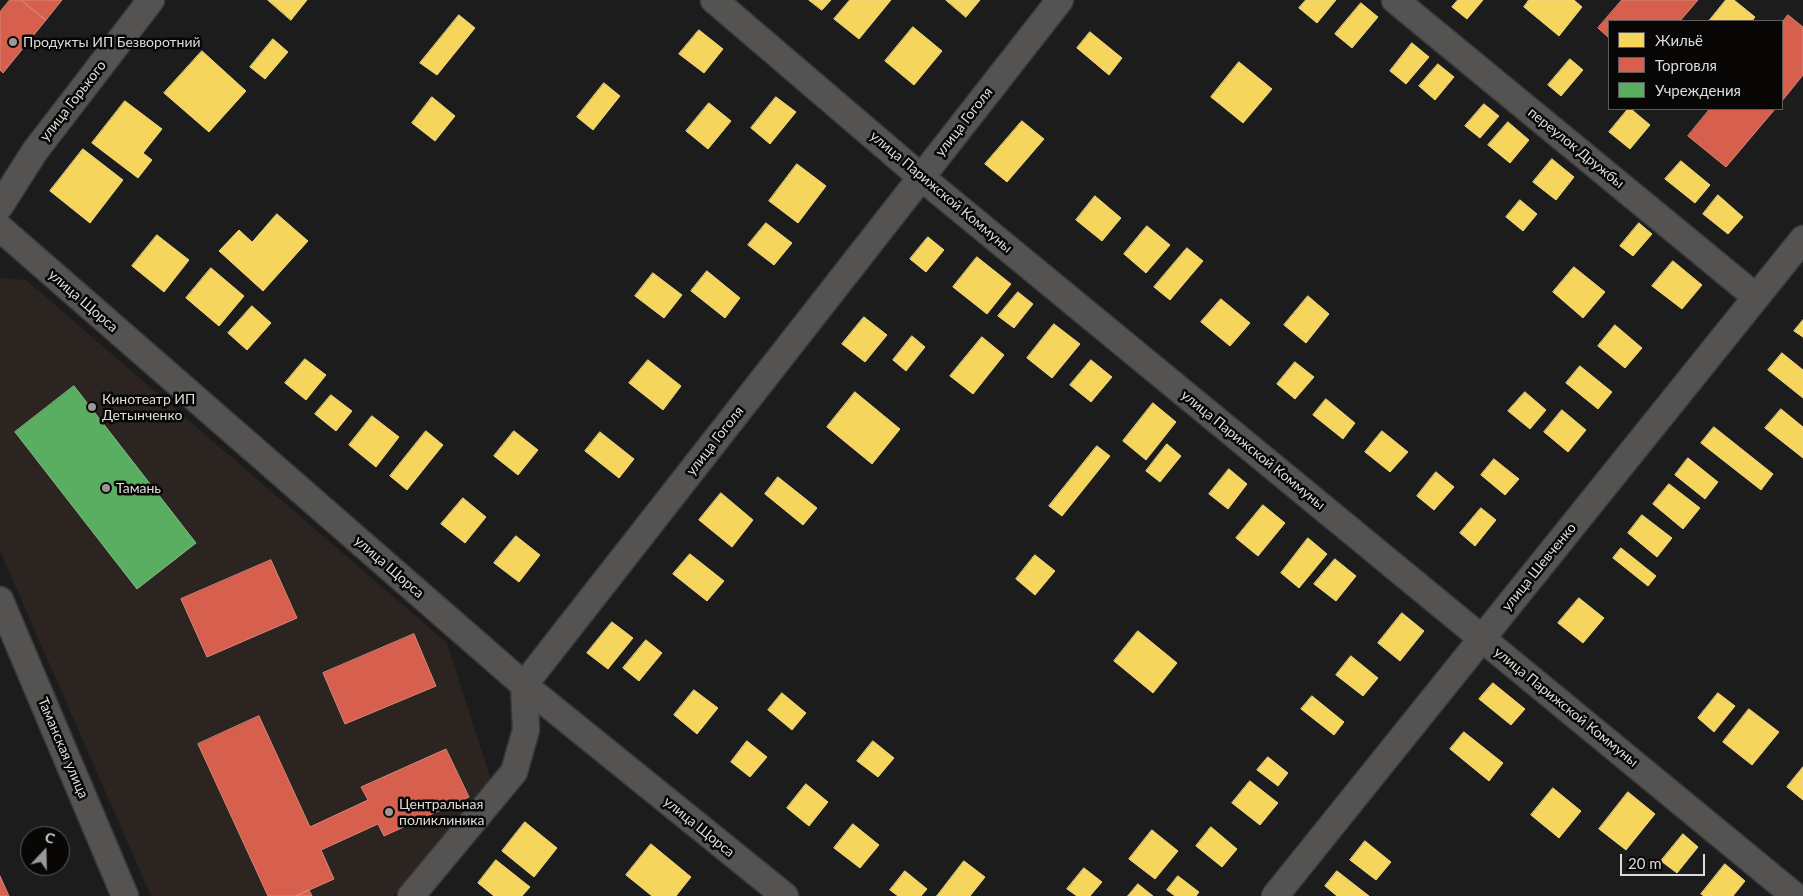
<!DOCTYPE html>
<meta charset="utf-8">
<style>
body{margin:0}
#map{position:relative;width:1803px;height:896px;overflow:hidden;background:#1d1c1c;font-family:Lato,sans-serif}
canvas{display:block}
.legend{position:absolute;left:1608px;top:20px;width:175px;height:90px;box-sizing:border-box;background:#080706;border:1px solid #5d5c5b;margin:0;padding:6px 9px;list-style:none;font-size:15px;color:#dddcdb}
.legend li{display:flex;align-items:center;gap:10px;height:25px}
.legend b{width:25px;border:1px solid #5d5c5b}
.north{position:absolute;left:20px;top:826px;width:50px;height:50px;box-sizing:border-box;background:#080706;border:1px solid #5d5c5b;border-radius:50%;rotate:21deg;font-size:14px;font-weight:700;line-height:20px;text-align:center;color:#dddcdb}
.north::after{content:'';display:block;margin:auto;width:18px;height:22px;background:#9a9998;clip-path:polygon(50% 0,100% 100%,50% 72%,0 100%)}
.scale{position:absolute;left:1620px;top:854px;width:85px;height:22px;box-sizing:border-box;border:2px solid #dddcdb;border-top:0;padding-left:6px;font-size:15px;line-height:18px;white-space:nowrap;color:#dddcdb;-webkit-text-stroke:4px #080706;paint-order:stroke}
</style>
<div id="map">
<canvas width="1803" height="896"></canvas>
<ul class="legend">
<li><b style="height:14px;background:#f6d55c"></b>Жильё</li>
<li><b style="height:14px;background:#d6604d"></b>Торговля</li>
<li><b style="height:14px;background:#5aae61"></b>Учреждения</li>
</ul>
<div class="north">С</div>
<div class="scale">20 m</div>
</div>
<script>
const ctx = document.querySelector('canvas').getContext('2d');
ctx.lineJoin = 'round';
function paint(path, color) { ctx.fillStyle = color; ctx.fill(path, 'evenodd'); }
function trace(path, color, width, dash) { ctx.strokeStyle = color; ctx.lineWidth = width; ctx.lineCap = dash ? 'butt' : 'round'; ctx.setLineDash(dash || []); ctx.stroke(path); }
function drawText(font, color, halo, rows, align = 'center') {
  ctx.font = font + ' Lato,sans-serif'; ctx.lineWidth = 5; ctx.setLineDash([]); ctx.textBaseline = 'middle'; ctx.strokeStyle = halo; ctx.fillStyle = color; for (const [text, x, y, turn = 0] of rows) {
    ctx.save(); ctx.translate(x, y); ctx.rotate((+turn || 0) * Math.PI / 180); ctx.textAlign = isNaN(turn) ? turn : align; if (halo) ctx.strokeText(text, 0, 0); ctx.fillText(text, 0, 0); ctx.restore();
  }
}
const built = new Path2D(`
 M3,278l23,2 421,363 45,140 -99,113h-242l-151,-345v-272z`);
const homes = new Path2D(`
 M268,0h39l-16,20z
 M809,0h22l-9,10z
 M850,0h41l-32,39 -25,-20z
 M946,0h34l-14,17z
 M1306,0h30l-19,23 -18,-15z
 M1458,0h25l-16,19 -15,-12z
 M1529,0h45l8,7 -23,29 -35,-29z
 M1726,0h8l21,17 -3,4h-43z
 M1361,3l17,14 -26,31 -17,-14z
 M459,15l16,13 -38,47 -17,-12z
 M913,27l29,24 -28,34 -29,-24z
 M699,30l24,19 -19,24 -25,-19z
 M1090,32l32,26 -13,17 -32,-27z
 M273,39l15,13 -23,27 -15,-12z
 M1412,43l17,14 -23,27 -16,-13z
 M202,51l44,40 -37,41 -45,-39z
 M1570,59l13,11 -22,26 -13,-11z
 M1239,62l33,27 -29,34 -32,-26z
 M1438,64l16,13 -19,23 -16,-14z
 M604,83l16,13 -27,34 -16,-13z
 M432,97l23,19 -20,25 -23,-18z
 M776,97l20,15 -26,32 -19,-16z
 M125,101l37,28 -19,24 9,7 -14,18 -46,-35z
 M709,103l22,18 -23,28 -22,-18z
 M1484,104l15,12 -19,22 -15,-12z
 M1628,109h3l19,16 -20,24 -21,-17z
 M1022,121l22,18 -37,43 -22,-18z
 M1508,122l21,18 -19,23 -22,-18z
 M83,149l40,31 -33,43 -40,-32z
 M1552,159l22,18 -18,23 -23,-18z
 M1681,161l29,24 -15,18 -30,-24z
 M797,164l29,22 -28,37 -29,-22z
 M1718,195l25,22 -15,17 -25,-20z
 M1095,196l26,22 -19,23 -26,-21z
 M1520,200l17,14 -14,17 -17,-14z
 M277,214l31,27 -45,50 -44,-40 20,-21 13,12z
 M766,223l26,20 -18,22 -26,-20z
 M1639,223l13,11 -19,22 -13,-10z
 M1147,226l23,19 -24,28 -22,-19z
 M157,235l32,25 -25,32 -32,-26z
 M928,237l16,13 -18,22 -16,-13z
 M1187,248l16,13 -33,39 -16,-13z
 M977,257l34,27 -24,30 -34,-27z
 M1673,261l29,24 -20,24 -30,-23z
 M1574,267l31,25 -22,26 -30,-26z
 M211,268l33,28 -25,30 -33,-28z
 M707,271l33,27 -15,20 -34,-27z
 M653,273l29,22 -18,23 -29,-22z
 M1018,292l15,12 -19,24 -16,-12z
 M1308,296l21,18 -23,29 -22,-18z
 M1221,299l29,24 -20,23 -29,-24z
 M252,306l19,17 -24,27 -19,-17z
 M864,317l23,18 -22,27 -23,-18z
 M1803,320v17l-9,-6z
 M1054,324l26,20 -28,34 -25,-20z
 M1615,325l27,23 -17,20 -27,-22z
 M912,336l13,11 -19,24 -13,-11z
 M982,337l22,18 -31,39 -23,-18z
 M1782,353l21,17v28l-35,-28z
 M305,359l21,16 -20,25 -21,-17z
 M648,360l33,26 -18,24 -34,-27z
 M1091,360l21,17 -21,25 -21,-17z
 M1295,362l19,15 -19,22 -18,-15z
 M1580,366l32,26 -14,17 -32,-26z
 M855,392l45,37 -28,35 -45,-37z
 M1525,392l21,18 -16,19 -22,-18z
 M331,395l21,16 -16,20 -21,-17z
 M1326,399l29,24 -12,16 -30,-24z
 M1153,403l23,19 -30,38 -23,-19z
 M1781,409l22,18v31l-38,-30z
 M1562,410l24,20 -18,22 -24,-20z
 M372,416l27,21 -23,30 -27,-22z
 M1714,427l59,47 -12,16 -60,-47z
 M426,431l17,14 -36,45 -17,-14z
 M514,431l24,19 -20,25 -24,-19z
 M1382,431l26,21 -18,20 -25,-20z
 M600,432l34,27 -15,19 -34,-27z
 M1167,444l14,12 -21,26 -14,-11z
 M1097,446l13,10 -48,60 -13,-10z
 M1688,458l30,24 -13,17 -30,-24z
 M1494,459l25,20 -14,16 -24,-20z
 M1229,469l18,15 -19,25 -19,-15z
 M1436,472l18,15 -20,23 -17,-14z
 M778,477l39,31 -14,17 -38,-31z
 M1669,484l31,24 -17,21 -30,-25z
 M721,493l32,27 -21,27 -33,-27z
 M463,498l23,19 -21,26 -24,-19z
 M1263,505l22,18 -27,33 -22,-18z
 M1481,508l15,12 -21,26 -15,-13z
 M1642,515l30,23 -15,19 -29,-24z
 M516,536l24,19 -21,27 -25,-19z
 M1308,538l19,16 -28,34 -18,-15z
 M1621,548l35,28 -8,10 -35,-28z
 M690,554l34,27 -17,20 -34,-27z
 M1035,555l20,16 -20,24 -19,-16z
 M1335,559l21,17 -20,25 -22,-17z
 M1579,598l25,20 -21,25 -25,-20z
 M1402,613l22,18 -24,30 -22,-18z
 M612,622l21,16 -25,31 -21,-16z
 M1138,631l39,32 -24,30 -39,-32z
 M646,640l16,13 -23,28 -16,-13z
 M1351,656l27,22 -15,18 -27,-21z
 M1493,683l32,26 -14,16 -32,-26z
 M694,690l24,18 -21,26 -23,-19z
 M782,693l24,20 -14,17 -24,-20z
 M1718,693l17,13 -21,26 -16,-14z
 M1312,696l32,26 -10,13 -33,-26z
 M1749,709l30,23 -27,33 -29,-23z
 M1464,732l39,31 -14,18 -39,-32z
 M747,741l20,16 -17,20 -19,-15z
 M873,741l21,17 -16,19 -21,-16z
 M1268,757l20,16 -10,13 -21,-16z
 M1803,767v33l-16,-13z
 M1250,781l28,22 -18,22 -28,-22z
 M806,784l22,18 -19,24 -22,-18z
 M1553,788l28,23 -22,27 -28,-23z
 M1628,792l27,22 -29,36 -27,-21z
 M525,822l32,26 -23,29 -32,-26z
 M853,824l26,21 -19,23 -26,-20z
 M1211,827l26,22 -15,18 -26,-21z
 M1152,830l26,21 -23,28 -26,-20z
 M1683,834l15,13 -21,26 -16,-12z
 M1365,841l26,21 -15,18 -26,-20z
 M651,844l40,33 -15,19h-24l-26,-21z
 M496,860l34,27 -8,9h-28l-16,-13z
 M964,861l21,16 -15,19h-33z
 M1725,864l20,17 -12,15h-29l-3,-2z
 M1084,868l18,14 -12,14h-13l-10,-7z
 M905,871l22,18 -6,7h-23l-8,-6z
 M1337,871l32,25h-32l-12,-10z
 M1178,876l21,16 -3,4h-21l-8,-6z
 M1138,884l15,12h-25z`);
const shops = new Path2D(`
 M10,0h11l25,20 -43,53 -3,-3v-58z
 M21,0h41l-16,20z
 M1622,0h76l-18,21h-71v17l-11,-10z
 M1788,15l15,12v48l-21,26v-78z
 M1710,109h65l-49,58 -38,-31z
 M271,560l26,58 -90,39 -26,-58z
 M414,634l22,52 -91,38 -22,-51z
 M259,716l51,111 58,-27 -7,-13 85,-38 23,48 -85,39 -6,-12 -57,26 13,29 -38,17h-28l-70,-152z
 M0,876l9,20h-9z
 M309,890l3,6h-16z`);
const public = new Path2D(`
 M74,386l122,157 -59,46 -122,-157z`);
const street = new Path2D(`
 M714,0l207,177 874,719
 M1395,0l361,297
 M0,206l35,-55 116,-151
 M0,228l524,457 261,211
 M0,600l125,296
 M411,896l103,-124 12,-42 -2,-45 536,-685
 M1275,896l528,-657`);
const markers = [
 [13,42,5,"#9a9998"],
 [92,407,5,"#9a9998"],
 [106,488,5,"#9a9998"],
 [389,812,5,"#9a9998"]
];
const poiNames = [
 ["Продукты ИП Безворотний",23,42],
 ["Кинотеатр ИП",102,399],
 ["Детынченко",102,415],
 ["Тамань",116,488],
 ["Центральная",399,804],
 ["поликлиника",399,820]
];
const streetNames = [
 ["улица Горького",73,101,-52],
 ["улица Гоголя",964,122,-52],
 ["переулок Дружбы",1576,148,39],
 ["улица Парижской Коммуны",941,192,40],
 ["улица Щорса",83,301,41],
 ["улица Гоголя",715,441,-52],
 ["улица Парижской Коммуны",1253,450,39],
 ["улица Щорса",389,567,41],
 ["улица Шевченко",1539,567,-51],
 ["улица Парижской Коммуны",1566,707,39],
 ["Таманская улица",63,748,67],
 ["улица Щорса",699,827,39]
];
paint(built, '#2b2421');
paint(homes, '#f6d55c');
trace(homes, '#eed782', 1);
paint(shops, '#d6604d');
trace(shops, '#d88578', 1);
paint(public, '#5aae61');
trace(public, '#81bc86', 1);
trace(street, '#3a3939', 29);
trace(street, '#545352', 26);
for (const [x, y, r, color] of markers) { const dot = new Path2D(); dot.arc(x, y, r, 0, 2 * Math.PI); ctx.fillStyle = color; ctx.fill(dot); trace(dot, '#080706', 2); }
drawText('14px', '#dddcdb', '#080706', poiNames, 'left');
drawText('14px', '#dddcdb', '#080706', streetNames);
</script>
